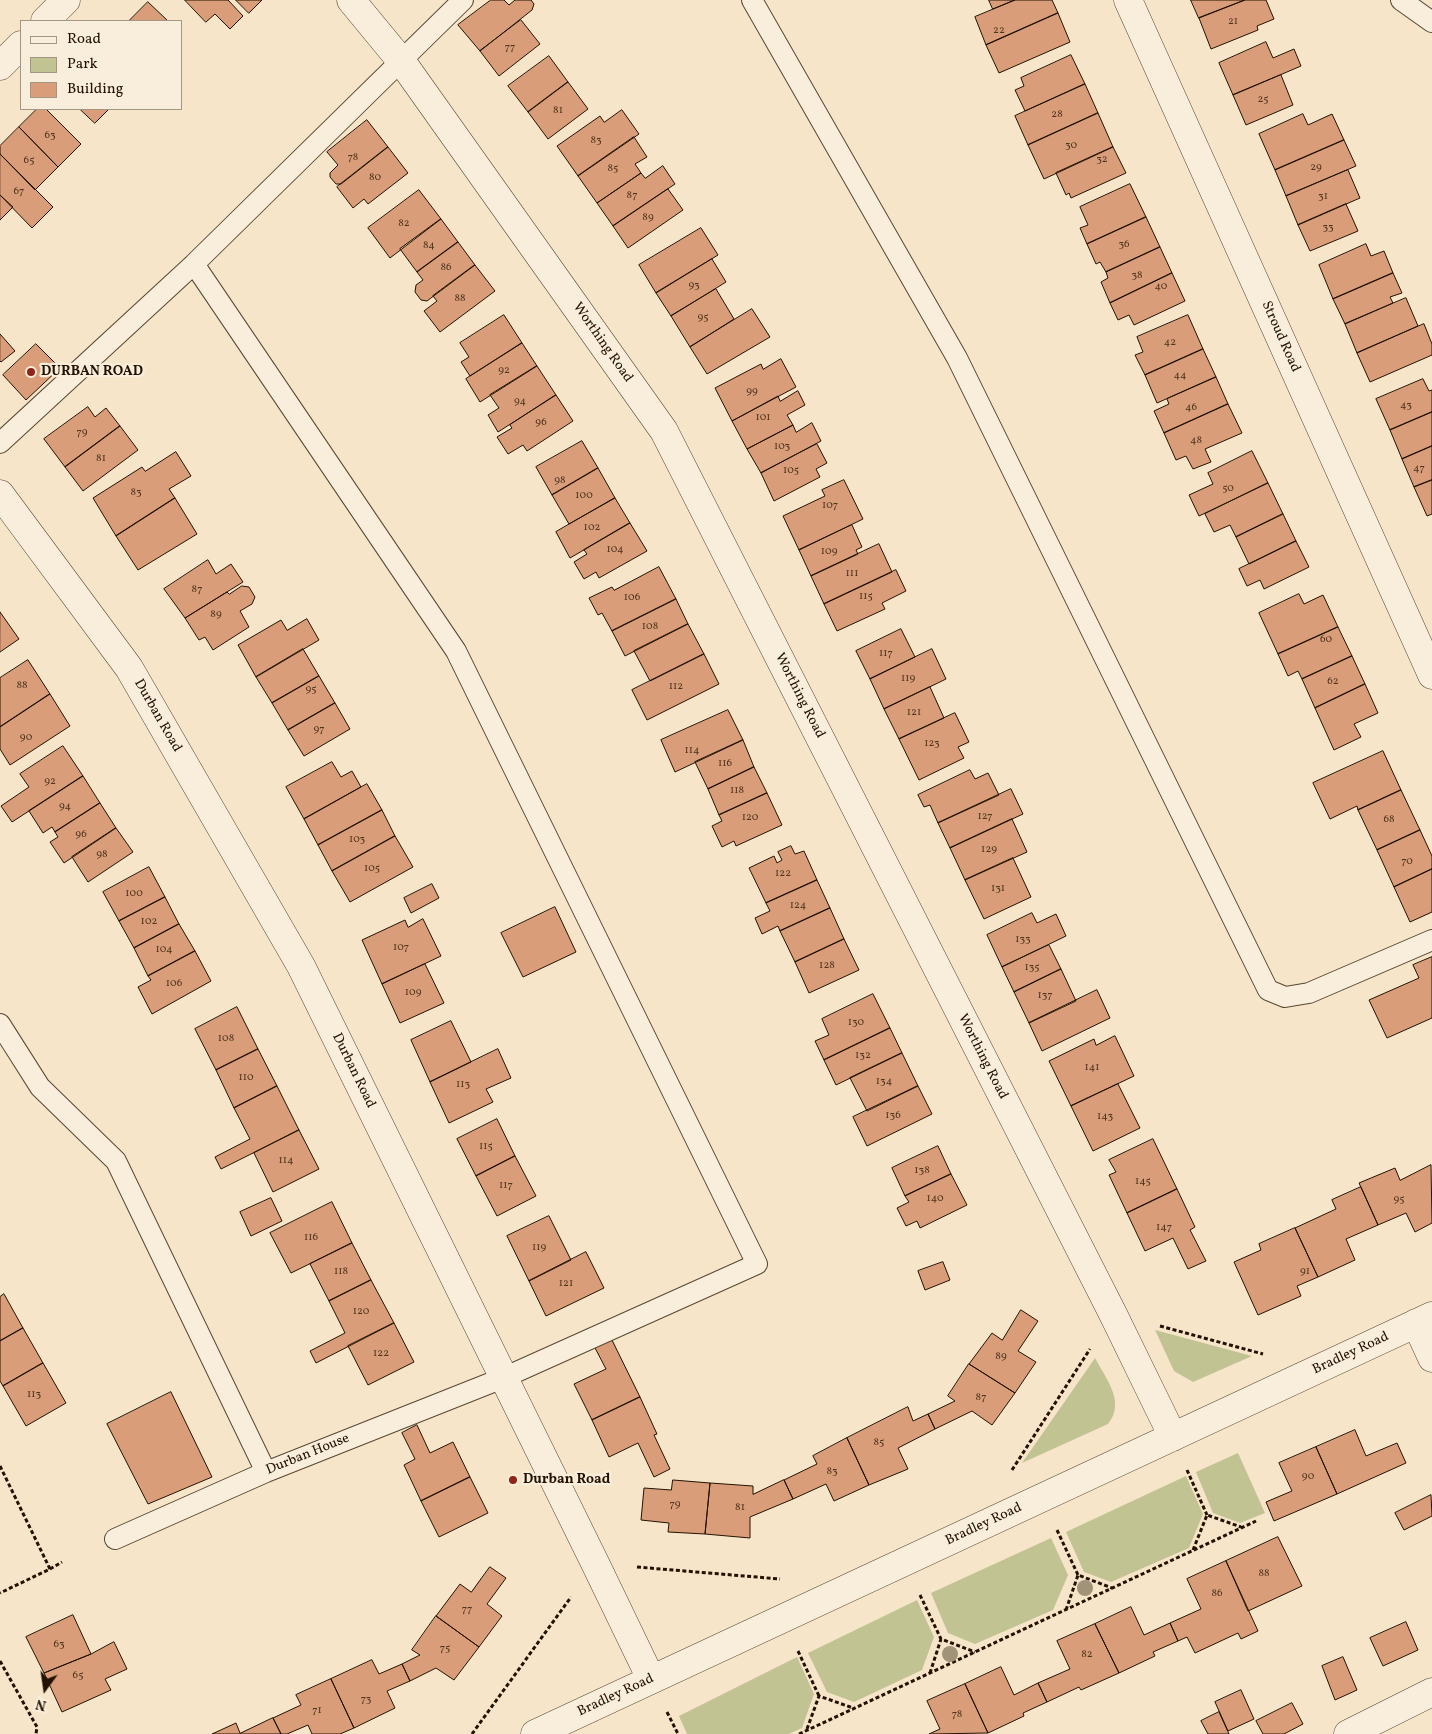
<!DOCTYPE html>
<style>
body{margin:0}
#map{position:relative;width:1432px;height:1734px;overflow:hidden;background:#f6e5c8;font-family:Vollkorn,serif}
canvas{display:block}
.legend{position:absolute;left:20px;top:20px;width:162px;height:90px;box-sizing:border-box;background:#f9eedb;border:1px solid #a39684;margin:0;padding:6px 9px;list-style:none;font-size:15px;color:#231201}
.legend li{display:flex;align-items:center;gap:10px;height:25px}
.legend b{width:25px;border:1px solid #a39684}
.north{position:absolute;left:20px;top:1664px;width:50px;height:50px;-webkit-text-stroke:4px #f9eedb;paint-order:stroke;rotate:194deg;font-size:14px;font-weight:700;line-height:20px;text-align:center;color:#231201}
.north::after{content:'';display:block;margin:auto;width:18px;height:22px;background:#231201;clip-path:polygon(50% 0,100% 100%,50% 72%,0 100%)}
</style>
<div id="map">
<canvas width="1432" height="1734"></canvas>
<ul class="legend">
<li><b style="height:6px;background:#f9eedb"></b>Road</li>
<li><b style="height:14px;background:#c1c393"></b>Park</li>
<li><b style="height:14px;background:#d99d79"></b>Building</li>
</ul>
<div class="north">N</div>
</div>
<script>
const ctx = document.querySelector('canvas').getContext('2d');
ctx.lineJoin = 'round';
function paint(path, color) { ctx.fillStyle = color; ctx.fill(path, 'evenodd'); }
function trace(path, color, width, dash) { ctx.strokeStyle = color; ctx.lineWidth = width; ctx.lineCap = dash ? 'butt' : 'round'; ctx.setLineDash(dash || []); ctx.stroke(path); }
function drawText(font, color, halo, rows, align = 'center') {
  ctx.font = font + ' Vollkorn,serif'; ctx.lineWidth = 4.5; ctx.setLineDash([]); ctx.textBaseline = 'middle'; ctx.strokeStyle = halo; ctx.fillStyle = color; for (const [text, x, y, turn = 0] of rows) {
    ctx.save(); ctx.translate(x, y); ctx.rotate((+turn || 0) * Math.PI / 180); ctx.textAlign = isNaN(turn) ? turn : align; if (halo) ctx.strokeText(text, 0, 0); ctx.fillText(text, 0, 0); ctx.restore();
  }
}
const green = new Path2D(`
 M1155,1330l97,26 -59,26 -19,-11z
 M1095,1358c11,21 31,44 13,66l-86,39z
 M1238,1453l27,60 -25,10 -27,-10 -17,-41z
 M1186,1476l17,38 -14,34 -78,34 -27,-10 -18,-40z
 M1051,1538l17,37 -15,35 -78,34 -27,-11 -17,-40z
 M917,1600l17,37 -12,33 -68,32 -27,-10 -19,-39z
 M797,1657l17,37 -12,34 -13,6h-102l-8,-18z`);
const building = new Path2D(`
 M185,0h43l15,16 -13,13 -15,-15 -9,8z
 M236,0h26l-13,13z
 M491,0h13l5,5 6,-5h16l3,4 -2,6 -52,41 -22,-26z
 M989,0h26l-22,9z
 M1015,0h37l6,13 -72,32 -11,-28z
 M1191,0h54l-46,18z
 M1245,0h21l8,19 -17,7 1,4 -47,19 -12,-31z
 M148,2l20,19h-39z
 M1058,13l12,29 -71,31 -13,-28z
 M521,20l19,24 -41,32 -19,-25z
 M1266,42l7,16 21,-9 7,17 -68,29 -14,-32z
 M1071,55l14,29 -60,27 -10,-21 9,-4 -3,-8z
 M549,56l19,26 -40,30 -20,-26z
 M1281,75l12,30 -47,20 -13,-30z
 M568,82l20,27 -40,30 -20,-27z
 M1085,84l13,29 -70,32 -13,-29z
 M37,109h9l35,35 -23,23 -39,-40z
 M80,109h29l-14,14z
 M622,110l17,24 -61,42 -21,-30 43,-30 4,6z
 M1098,113l15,34 -69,32 -16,-34z
 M1303,114l5,11 24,-11 12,26 -69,30 -16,-36z
 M367,120l21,27 -47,37h-5l-6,-7v-4l8,-8 -11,-13z
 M19,127l39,40 -23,23 -35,-36v-8z
 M634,137l13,20 -12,7 6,9 -44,30 -19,-27z
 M1344,140l12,26 -70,30 -11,-26z
 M388,147l20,26 -40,31 -4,-5 -11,9 -16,-21z
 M1113,147l13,26 -55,25 -2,-5 -3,2 -10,-22z
 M0,154l53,53 -21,21 -32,-33z
 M663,166l12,18 -62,42 -16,-23 44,-30 4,5z
 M1348,170l12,28 -62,27 -12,-29z
 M1130,184l16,33 -59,27 -7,-16 8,-3 -8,-18z
 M668,189l15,21 -55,38 -15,-22z
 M419,190l22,29 -51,39 -22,-30z
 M0,195l13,12 -13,13z
 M1346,204l12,27 -48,20 -12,-26z
 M1146,217l14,30 -54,25 -6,-10 -4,2 -9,-20z
 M441,219l17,23 -41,30 -17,-23z
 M701,228l17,27 -62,38 -17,-28z
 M458,242l17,23 -48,36 -6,-1 -6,-8 1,-7 7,-5 -6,-8z
 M1366,244l5,12 13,-5 9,22 -60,26 -14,-34z
 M1160,247l12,26 -62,30 -9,-21 7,-4 -2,-6z
 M712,259l14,23 -55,34 -15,-23z
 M475,265l20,26 -55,41 -16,-21 13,-10 -4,-5z
 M1172,273l13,28 -51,24 -5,-10 -11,5 -8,-17z
 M1393,273l9,20 -12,4 3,6 -48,21 -12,-25z
 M716,289l18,30 -44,28 -19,-31z
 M1406,298l12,28 -61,27 -12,-29z
 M752,309l18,28 -63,37 -17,-27z
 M504,315l18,28 -52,33 -9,-14 8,-5 -9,-14z
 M1188,315l15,34 -58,26 -10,-20 8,-3 -6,-15z
 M1424,324l8,20v11l-62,27 -13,-29z
 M0,334l15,17 -14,11 -1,-1z
 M522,343l15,23 -57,36 -14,-23z
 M36,344l24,24 -34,32 -23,-25z
 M1203,349l13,28 -59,26 -12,-28z
 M781,359l15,28 -64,34 -17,-33 46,-24 2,5z
 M537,366l19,29 -58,37 -10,-17 11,-7 -9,-13z
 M1216,377l12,27 -64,29 -10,-22 15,-7 -2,-5z
 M1423,379l6,12 3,-1v22l-42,18 -14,-31z
 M798,391l7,14 -18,10 6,10 -46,24 -15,-28 46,-25 2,5z
 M556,395l17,26 -46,30 -4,-6 -15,9 -11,-17 15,-9 -2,-3z
 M1228,404l14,29 -37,16 6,13 -18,7 -7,-13 -10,4 -12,-27z
 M88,407l7,10 11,-9 14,18 -55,41 -21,-28z
 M1432,412v34l-30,13 -12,-29z
 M812,423l9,18 -60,32 -14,-24 46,-24 3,7z
 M120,426l18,24 -55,41 -18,-24z
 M582,441l16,27 -46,27 -16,-28z
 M817,444l10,19 -11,6 4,8 -46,24 -13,-28z
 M1432,446v34l-18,7 -12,-28z
 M1252,451l16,32 -69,33 -10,-21 24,-11 -5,-11z
 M176,452l15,24 -22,13 6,9 -59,38 -23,-38 49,-31 3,4z
 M598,468l17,30 -46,26 -17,-29z
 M844,480l19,39 -64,31 -16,-34 42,-20 -3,-6z
 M1432,480v34l-5,2 -13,-29z
 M1268,483l15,31 -47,23 -6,-12 -16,7 -9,-18z
 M175,498l22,36 -59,36 -22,-34z
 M615,498l15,25 -60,35 -14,-26z
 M1283,514l13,27 -47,23 -13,-27z
 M630,523l17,28 -48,27 -3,-6 -12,7 -10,-17 13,-8 -3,-4z
 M852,525l10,22 -6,3 2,4 -47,22 -12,-26z
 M1296,541l13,26 -45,22 -4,-9 -13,6 -8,-17z
 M879,544l13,28 -68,32 -13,-28z
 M208,560l8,14 15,-10 12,18 -58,36 -21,-29z
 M659,567l17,32 -64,32 -10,-18 -4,2 -9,-17 23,-11 2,3z
 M896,570l10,21 -24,12 3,6 -48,22 -13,-27z
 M242,586l7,1 6,10 -3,7 -12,7 9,16 -36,23 -8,-13 -6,3 -14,-22 42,-26 2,2z
 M1299,594l5,10 19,-9 15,32 -60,27 -19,-41z
 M676,599l12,25 -63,32 -13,-25z
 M0,612l19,27 -19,13z
 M307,619l12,21 -63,37 -18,-32 43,-25 6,10z
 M688,624l16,30 -54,27 -16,-30z
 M1338,627l14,29 -50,23 -4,-8 -10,5 -10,-22z
 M901,629l14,28 -45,22 -14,-28z
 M303,649l16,27 -47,27 -16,-26z
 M932,649l14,30 -62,30 -14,-30z
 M704,654l15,30 -72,36 -15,-30z
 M1352,656l13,28 -50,24 -13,-29z
 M28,660l22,34 -50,33v-49z
 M319,676l16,27 -47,27 -16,-27z
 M1365,684l13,29 -24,11 7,13 -27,13 -19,-42z
 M930,687l14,31 -45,21 -15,-30z
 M50,694l20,32 -60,39 -10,-16v-22z
 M335,703l15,26 -46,27 -16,-26z
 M728,710l15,30 -68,32 -14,-32z
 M955,713l14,29 -11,5 6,11 -45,22 -20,-41z
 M743,740l11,27 -46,22 -13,-27z
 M63,746l20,30 -71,46 -11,-16 28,-19 -9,-13z
 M1383,751l18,39 -43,20 -1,-4 -27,13 -17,-36z
 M332,762l9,15 11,-6 9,16 -57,32 -18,-32z
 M754,767l13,26 -48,22 -11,-26z
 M970,770l5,9 13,-6 11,22 -61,28 -8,-18 -6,2 -6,-12z
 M83,776l17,27 -45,29 -3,-5 -9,6 -14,-22z
 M367,784l15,26 -64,35 -14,-26z
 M1011,789l12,25 -73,34 -12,-25z
 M1401,790l19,40 -43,20 -19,-40z
 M767,793l15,32 -46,21 -2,-5 -12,6 -10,-21 10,-5 -3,-6z
 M100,803l16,25 -52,35 -14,-21 8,-5 -3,-5z
 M382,810l13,26 -63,35 -14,-26z
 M1012,819l15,33 -62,28 -15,-32z
 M116,828l17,24 -45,30 -16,-25z
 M1420,830l12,26v13l-38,18 -17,-37z
 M395,836l18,31 -63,35 -18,-31z
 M791,846l4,8 9,-3 13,29 -51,23 -17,-35 25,-12 3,7 5,-3 -4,-8z
 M1013,858l18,39 -47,22 -19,-39z
 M149,867l16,30 -46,24 -16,-29z
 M1432,869v43l-22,10 -16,-35z
 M817,880l13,28 -50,23 -2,-5 -16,8 -7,-16 15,-7 -4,-8z
 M432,884l7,14 -28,15 -7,-15z
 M165,897l14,27 -45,24 -15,-27z
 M555,907l21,45 -53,25 -22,-44z
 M830,908l14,31 -49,23 -15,-31z
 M1032,913l5,10 19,-9 10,22 -64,31 -15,-32z
 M423,919l18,37 -59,28 -20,-44 43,-20 3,7z
 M179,924l16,27 -47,25 -14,-28z
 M844,939l15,31 -50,23 -14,-31z
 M1049,945l12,24 -47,23 -12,-25z
 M195,951l16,30 -59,33 -14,-27 13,-7 -3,-4z
 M1432,957v61l-45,20 -18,-38 50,-22 -6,-13z
 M425,964l19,39 -44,20 -18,-39z
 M1061,969l15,32 -47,22 -15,-31z
 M1097,990l13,28 -68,33 -13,-28z
 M873,994l17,34 -66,32 -9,-19 14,-6 -7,-16z
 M237,1007l21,42 -42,21 -21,-41z
 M451,1021l20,41 -41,20 -19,-42z
 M890,1028l12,25 -66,32 -12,-25z
 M1115,1036l19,40 -63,30 -22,-45 45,-22 2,6z
 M258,1049l19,37 -43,22 -18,-38z
 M498,1049l13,29 -25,11 7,13 -44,21 -19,-41z
 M902,1053l16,33 -51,25 -17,-33z
 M1118,1084l22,44 -47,23 -22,-45z
 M277,1086l22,44 -78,39 -6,-12 35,-18 -16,-31z
 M918,1086l14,28 -65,32 -14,-29z
 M497,1119l18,37 -39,20 -19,-37z
 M299,1130l20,39 -46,23 -19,-39z
 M1153,1139l24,50 -50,24 -18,-38 7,-3 -7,-12z
 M938,1146l13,28 -46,22 -13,-28z
 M515,1156l21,40 -39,20 -21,-40z
 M1431,1165l1,58 -17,9 -9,-19 -28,12 -19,-42 36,-15 5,12z
 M951,1174l16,31 -47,23 -3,-7 -11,5 -9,-18 12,-6 -4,-6z
 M1361,1187l17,38 -32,14 9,21 -37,17 -23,-49 41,-19 -4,-9z
 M1177,1189l18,38 -5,3 16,31 -18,8 -15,-31 -28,13 -18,-38z
 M271,1198l11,23 -31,15 -11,-24z
 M332,1202l20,41 -61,30 -21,-40z
 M549,1216l22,44 -42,21 -22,-45z
 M1295,1228l23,49 -21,9 4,10 -43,19 -24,-53 27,-12 -2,-6z
 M352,1243l19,37 -42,21 -19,-37z
 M586,1252l18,36 -58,28 -17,-35z
 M943,1262l7,18 -25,10 -7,-19z
 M371,1280l23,43 -78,40 -6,-12 35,-18 -16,-32z
 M4,1294l19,34 -23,13v-44z
 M1021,1310l17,11 -20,30 18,11 -21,31 -46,-29 23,-31 10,7z
 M394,1323l20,39 -46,23 -20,-39z
 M23,1328l20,35 -40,23 -3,-5v-40z
 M610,1336l30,61 -48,23 -18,-36 32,-15 -13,-25z
 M43,1363l23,40 -40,23 -23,-40z
 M969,1364l46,29 -23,32 -20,-14 -37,18 -7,-15 27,-13 -7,-5z
 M171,1392l41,85 -64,27 -41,-80z
 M640,1397l17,37 -3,1 16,34 -16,8 -16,-34 -29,14 -17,-37z
 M908,1407l5,14 15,-7 7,15 -37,19 10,21 -39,16 -22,-47z
 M417,1425l13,28 23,-11 17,35 -49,24 -17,-36 11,-6 -13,-26z
 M1355,1430l11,26 31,-13 9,20 -69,31 -21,-47z
 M847,1438l22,47 -35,16 -8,-17 -33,15 -9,-19 33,-16 -4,-8z
 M1316,1447l21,47 -63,27 -8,-19 26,-11 -13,-28z
 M470,1477l18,36 -49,24 -18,-36z
 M673,1480l37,3 -5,51 -37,-2 1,-9 -28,-3 3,-32 27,2z
 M784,1480l9,19 -43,18v21l-45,-4 5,-51 43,3v8z
 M1431,1495l1,21 -28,14 -9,-17z
 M1278,1537l24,49 -54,25 -22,-50z
 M1226,1561l32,70 -17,8 -3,-6 -43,20 -8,-16 -9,4 -8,-18 31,-14 -14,-30z
 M490,1567l16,11 -19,26 15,12 -23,31 -43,-31 24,-32 11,8z
 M1131,1607l13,28 26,-12 8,18 -25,11 2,4 -36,17 -24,-49z
 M73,1615l18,39 -47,19 -18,-36z
 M436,1616l43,31 -25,33 -18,-12 -26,13 -8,-17 18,-9 -8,-5z
 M1406,1622l12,28 -35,16 -13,-28z
 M1095,1624l24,49 -38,17 -2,-3 -32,15 -9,-19 32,-14 -13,-28z
 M114,1642l13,27 -22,10 6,11 -49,22 -18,-39 47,-19z
 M1343,1657l14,33 -22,10 -13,-34z
 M372,1660l7,14 23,-10 8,17 -23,10 8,17 -41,20 -23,-49z
 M1001,1667l13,28 24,-12 9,19 -24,11 1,3 -36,17 -23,-49z
 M331,1679l23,49 -14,6h-28l-4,-9 -21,9h-6l-8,-16 28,-13 -5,-10z
 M965,1684l23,49 -59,1 11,-5 -13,-28z
 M1241,1690l13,29 -26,12 -13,-29z
 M1292,1703l11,21 -19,10h-21l-7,-13z
 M1219,1712l10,22h-21l-7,-13z
 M273,1718l8,16h-69l24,-11 4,10z`);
const path = new Path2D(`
 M1160,1326l103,28
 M0,1466l50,103 -50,24
 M1012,1470l78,-121
 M1187,1470l20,45
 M1057,1530l21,45
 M1193,1550l14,-35 34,12
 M637,1567l143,12
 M50,1569l12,-7
 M920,1595l21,44
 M1066,1610l12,-35 34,13
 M798,1651l21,45
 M0,1661l37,66 -1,7
 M930,1673l11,-34 34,13
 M667,1712l11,22
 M807,1729l12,-33 34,12
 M472,1734l99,-137
 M799,1734l457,-213`);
const lane = new Path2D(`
 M752,0l205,358 311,632 17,7 24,-4 123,-53
 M1401,0l31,22
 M0,443l194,-179 269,-264
 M0,1024l40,63 76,74 150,311
 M115,1539l151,-67 237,-94 254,-114 -301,-613 -262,-387`);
const street = new Path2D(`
 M351,0l51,62 262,369 449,883 60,123
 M1128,0l304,675
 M45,21l21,-21
 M0,66l21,-21
 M0,494l129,174 172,298 294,597 56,116
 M1416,1323l16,35
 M535,1734l897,-418
 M1348,1734l84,-42`);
const trees = [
 [1085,1588],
 [950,1654]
];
const markers = [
 [31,372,5,"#8f2418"],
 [513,1480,5,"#8f2418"]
];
const numberNames = [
 ["21",1233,22],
 ["22",999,31],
 ["77",510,48],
 ["25",1263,100],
 ["81",558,111],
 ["28",1057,115],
 ["63",50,136],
 ["83",596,141],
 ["30",1071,146],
 ["78",353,158],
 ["32",1102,160],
 ["65",29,161],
 ["29",1316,168],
 ["85",613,169],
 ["80",375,178],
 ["67",19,192],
 ["87",632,196],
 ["31",1323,197],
 ["89",648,218],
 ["82",404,224],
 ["33",1328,228],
 ["36",1124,245],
 ["84",429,246],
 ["86",446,268],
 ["38",1137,276],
 ["93",694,286],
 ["40",1161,287],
 ["88",460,299],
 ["95",703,318],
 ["42",1170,343],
 ["92",504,371],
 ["44",1180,376],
 ["99",752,392],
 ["94",520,402],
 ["43",1406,406],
 ["46",1191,408],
 ["101",763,418],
 ["96",541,423],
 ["79",82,433],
 ["48",1196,441],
 ["103",782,447],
 ["81",101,459],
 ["47",1419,469],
 ["105",791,471],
 ["98",560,481],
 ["50",1228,489],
 ["83",136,493],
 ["100",584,496],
 ["107",830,506],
 ["102",592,528],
 ["104",615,550],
 ["109",829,552],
 ["111",852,574],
 ["87",197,590],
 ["115",866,597],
 ["106",632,598],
 ["89",216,615],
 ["108",650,627],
 ["60",1326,640],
 ["117",886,654],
 ["119",908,679],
 ["62",1333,682],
 ["88",22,686],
 ["112",676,687],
 ["95",311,690],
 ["121",914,713],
 ["97",319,730],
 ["90",26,738],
 ["123",932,744],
 ["114",692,751],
 ["116",725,764],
 ["92",50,782],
 ["118",737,791],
 ["94",65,807],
 ["127",985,817],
 ["120",750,818],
 ["68",1389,820],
 ["96",81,835],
 ["103",357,840],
 ["129",989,850],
 ["98",102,855],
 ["70",1407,862],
 ["105",372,869],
 ["122",783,874],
 ["131",998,889],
 ["100",134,894],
 ["124",798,906],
 ["102",149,922],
 ["133",1023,940],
 ["107",401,948],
 ["104",164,950],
 ["128",827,966],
 ["135",1032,968],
 ["106",174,984],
 ["109",413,993],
 ["137",1045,996],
 ["130",856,1023],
 ["108",226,1039],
 ["132",863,1056],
 ["141",1092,1068],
 ["110",246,1078],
 ["134",884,1082],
 ["113",463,1085],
 ["136",893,1116],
 ["143",1105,1117],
 ["115",486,1147],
 ["114",286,1161],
 ["138",922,1171],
 ["145",1143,1182],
 ["117",506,1186],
 ["140",935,1199],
 ["95",1399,1200],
 ["147",1164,1228],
 ["116",311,1238],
 ["119",539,1248],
 ["118",341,1272],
 ["91",1305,1272],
 ["121",566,1284],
 ["120",361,1312],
 ["122",381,1354],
 ["89",1001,1357],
 ["113",34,1395],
 ["87",981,1398],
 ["85",879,1443],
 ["83",832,1472],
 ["90",1308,1477],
 ["79",675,1505],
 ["81",740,1508],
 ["88",1264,1574],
 ["86",1217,1594],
 ["77",467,1610],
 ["63",59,1645],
 ["75",445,1649],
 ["82",1087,1655],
 ["65",78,1676],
 ["73",366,1700],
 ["71",317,1711],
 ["78",957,1715]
];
const streetNames = [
 ["Stroud Road",1280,337,66],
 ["Worthing Road",602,343,55],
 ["Worthing Road",799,696,63],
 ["Durban Road",157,716,60],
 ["Worthing Road",982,1057,63],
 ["Durban Road",353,1071,64],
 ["Bradley Road",1351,1354,-25],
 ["Durban House",308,1455,-22],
 ["Bradley Road",984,1525,-25],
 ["Bradley Road",616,1696,-25]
];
const poiNames = [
 ["DURBAN ROAD",41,372],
 ["Durban Road",523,1480]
];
paint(green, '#c1c393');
paint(building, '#d99d79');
trace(building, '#231201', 1);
trace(lane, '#584733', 22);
trace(street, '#584733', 29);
trace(path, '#231201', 3, [4, 2.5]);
trace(lane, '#f9eedb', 20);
trace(street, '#f9eedb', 28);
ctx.fillStyle = '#a09377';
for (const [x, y] of trees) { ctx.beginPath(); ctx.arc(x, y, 8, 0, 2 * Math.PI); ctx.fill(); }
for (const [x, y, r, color] of markers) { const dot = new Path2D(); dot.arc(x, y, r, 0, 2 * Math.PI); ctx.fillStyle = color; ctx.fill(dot); trace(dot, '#f9eedb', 2); }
drawText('11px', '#50351f', null, numberNames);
drawText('14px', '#231201', '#f9eedb', streetNames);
drawText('bold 14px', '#231201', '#f9eedb', poiNames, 'left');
</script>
